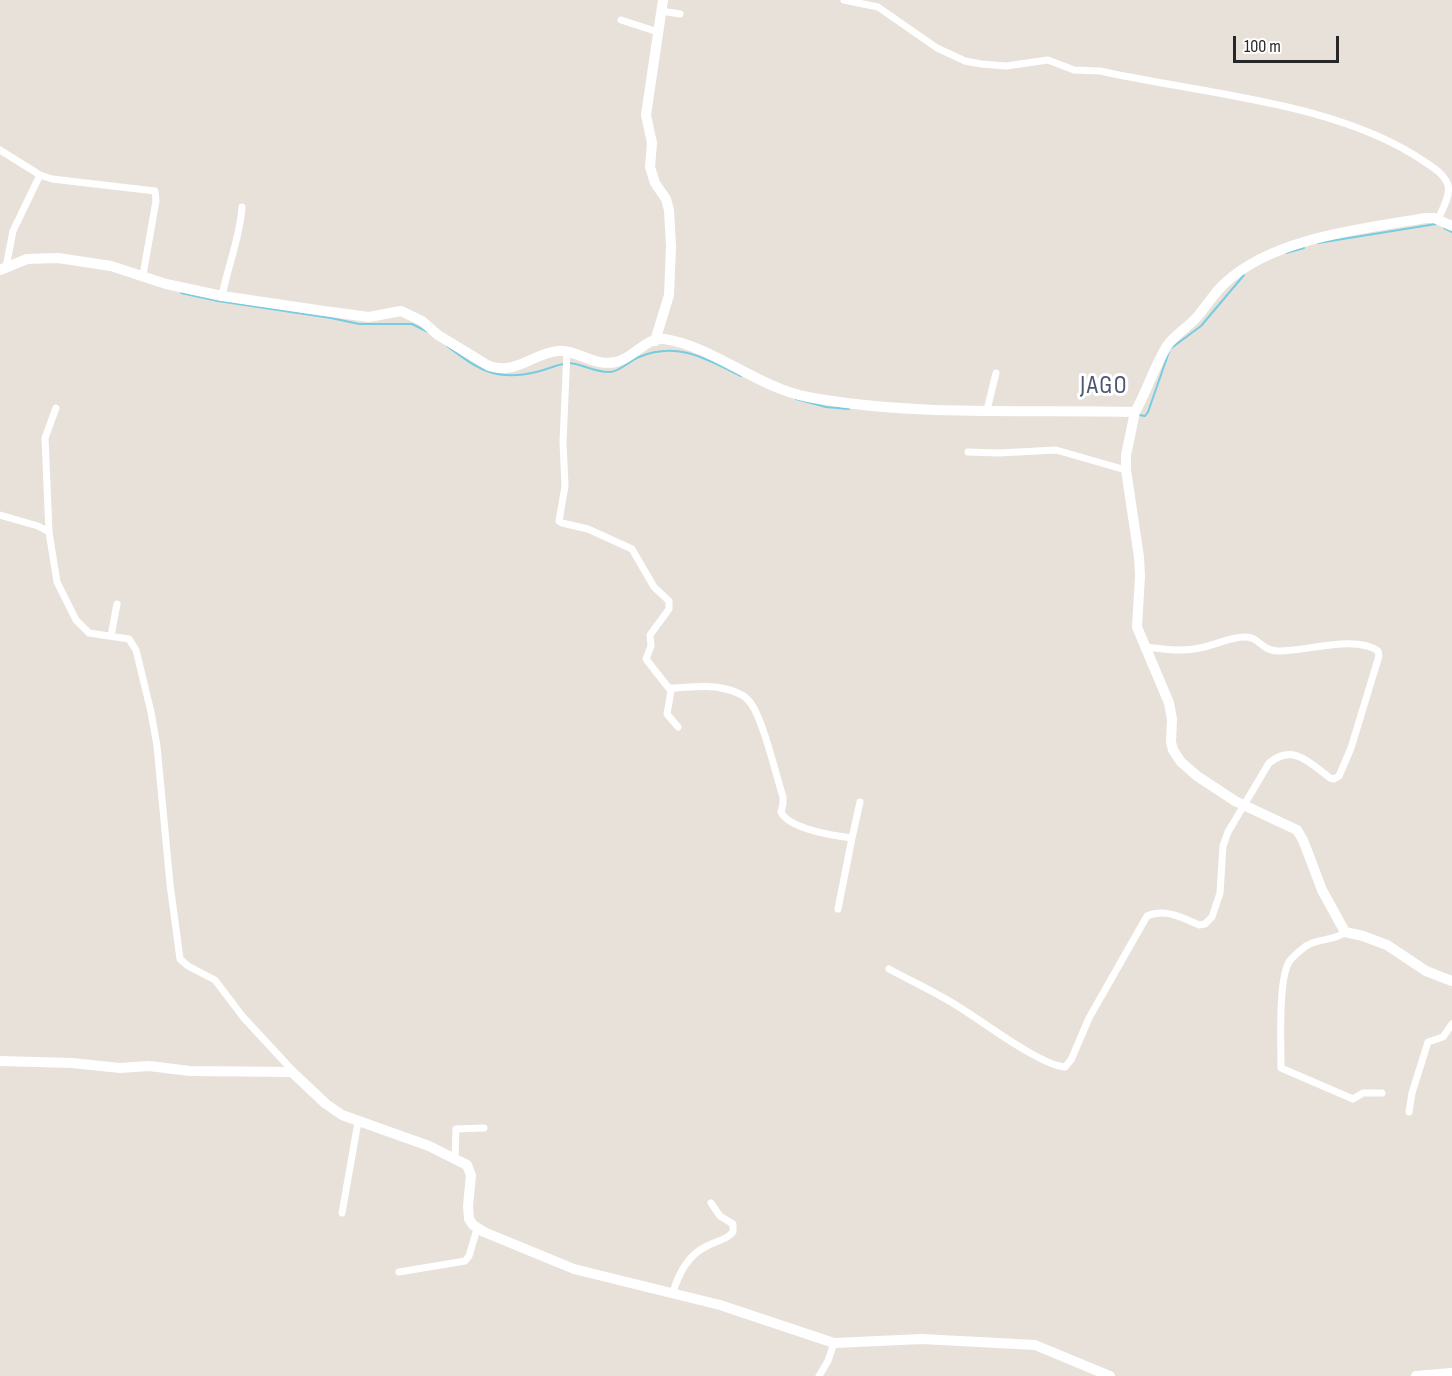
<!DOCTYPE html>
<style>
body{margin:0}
#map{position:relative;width:1452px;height:1376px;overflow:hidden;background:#e8e1da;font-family:"Sofia Sans Condensed",sans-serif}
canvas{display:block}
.scale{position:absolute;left:1233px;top:36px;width:106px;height:27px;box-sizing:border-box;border:3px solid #272727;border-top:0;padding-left:8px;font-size:18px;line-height:21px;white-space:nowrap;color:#272727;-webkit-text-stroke:4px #fff;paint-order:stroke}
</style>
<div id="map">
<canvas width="1452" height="1376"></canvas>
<div class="scale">100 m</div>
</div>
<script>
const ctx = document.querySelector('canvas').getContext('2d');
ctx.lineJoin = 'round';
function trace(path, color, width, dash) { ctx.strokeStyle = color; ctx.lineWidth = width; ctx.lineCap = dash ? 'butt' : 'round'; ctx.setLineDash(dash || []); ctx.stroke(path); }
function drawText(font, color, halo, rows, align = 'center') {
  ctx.font = font + ' "Sofia Sans Condensed",sans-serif'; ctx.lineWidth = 6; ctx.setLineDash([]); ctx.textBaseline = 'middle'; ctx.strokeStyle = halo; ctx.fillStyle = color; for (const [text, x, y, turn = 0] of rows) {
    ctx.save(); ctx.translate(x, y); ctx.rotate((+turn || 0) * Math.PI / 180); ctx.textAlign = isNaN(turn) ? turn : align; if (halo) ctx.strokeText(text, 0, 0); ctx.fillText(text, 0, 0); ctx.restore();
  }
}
const stream = new Path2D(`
 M1444,228l8,4
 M1318,243l118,-19
 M1286,253l18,-5
 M181,293l37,8 113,17 28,6h53l16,8
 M447,346c29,22 47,35 85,27 11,-2 21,-7 31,-9
 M569,363c14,1 27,10 41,9 11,-1 19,-11 29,-15 39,-16 67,2 102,19
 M796,399l30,8 23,2
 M1139,415l6,1 3,-4 22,-63 31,-23 43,-51`);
const street = new Path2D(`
 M844,0l34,7 59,41 28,13 16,3 25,2 42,-6 26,10 26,1c103,23 238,31 325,91 9,6 19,12 23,23 3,10 -6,25 -10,34
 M661,11l19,3
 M621,20l37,12
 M0,150l40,25 12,4 103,12 1,10 -13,74
 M6,267l7,-36 27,-56
 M222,296c6,-31 18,-58 20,-89
 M567,351l-4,91 2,44 -6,35 3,2 26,6 44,20 22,38 15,14v8l-19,26 1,11 -5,13 25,32 -4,23 11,13
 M987,410l9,-37
 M968,452l31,1 57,-3 70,20
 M0,515l38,11 11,6 8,50 19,38 13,13 40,6 7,11 15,62 6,34 13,138 10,75 8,7 27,14 28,37 50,54
 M49,532l-4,-94 11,-30
 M111,636l6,-32
 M670,688c15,0 30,-3 46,-1 11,2 26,5 33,14 13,14 27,74 34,96v7l-2,8c8,17 54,24 71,26l8,-36
 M838,909l14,-71
 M1345,932c-10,9 -27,6 -39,14 -5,4 -13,10 -17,16 -11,19 -8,82 -8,106l72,31 10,-6h19
 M889,969c24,13 48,24 70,38 23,14 82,59 106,60l6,-7 18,-42 58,-102c18,-8 36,2 52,9l6,-1 7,-7 8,-24 3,-47 5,-14 41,-69c24,-20 41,0 61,15l4,1 5,-3 12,-28 28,-92 -1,-5c-23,-17 -73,1 -100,0 -18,-1 -18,-14 -33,-14 -15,0 -30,8 -45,11 -18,4 -37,1 -55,-1
 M1409,1112l3,-19 16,-51 15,-5 9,-13
 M455,1159l1,-30 28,-1
 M342,1213l16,-91
 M399,1272l66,-11 4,-5 8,-27
 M673,1292c6,-19 15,-37 34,-46 9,-5 20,-6 26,-14v-8l-13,-8 -9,-13
 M819,1376l9,-15 6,-18`);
const secondary = new Path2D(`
 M0,270l27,-11 31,-1 53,8 55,18 56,12 102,15 45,6 32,-6 21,10 16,14 51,31c28,9 44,-13 69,-15 18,-2 36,16 58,11 17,-3 30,-25 48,-23 49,7 94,49 144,58 107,20 219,12 327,15 12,-21 19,-45 32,-66 5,-9 20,-18 29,-28 10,-11 18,-25 29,-35 49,-46 138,-54 201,-65h8l18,8
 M655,341l14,-46 2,-48 -2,-37 -3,-11 -11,-16 -5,-16 2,-24 -6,-28 17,-115
 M1135,412l-9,43v15l13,87 1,19 -3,51 32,76 3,16 -1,23 2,8 8,12 16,14 38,25 62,29 6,10 19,50 23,42 18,4 24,9 39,26 26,10
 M0,1061l72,2 48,5 29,-2 41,5 102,1 34,32 16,11 87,31 38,19 4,10 -3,31 1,13 4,6 11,7 90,37 146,36 114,38 88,-4 113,6 75,31
 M1416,1376l36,-3`);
const quarterNames = [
 ["JAGO",1104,386]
];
trace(stream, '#76cce1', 2);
trace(street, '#fff', 7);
trace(secondary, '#fff', 10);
ctx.letterSpacing = '1.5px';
drawText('26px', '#4d5673', '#fff', quarterNames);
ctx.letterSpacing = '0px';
</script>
